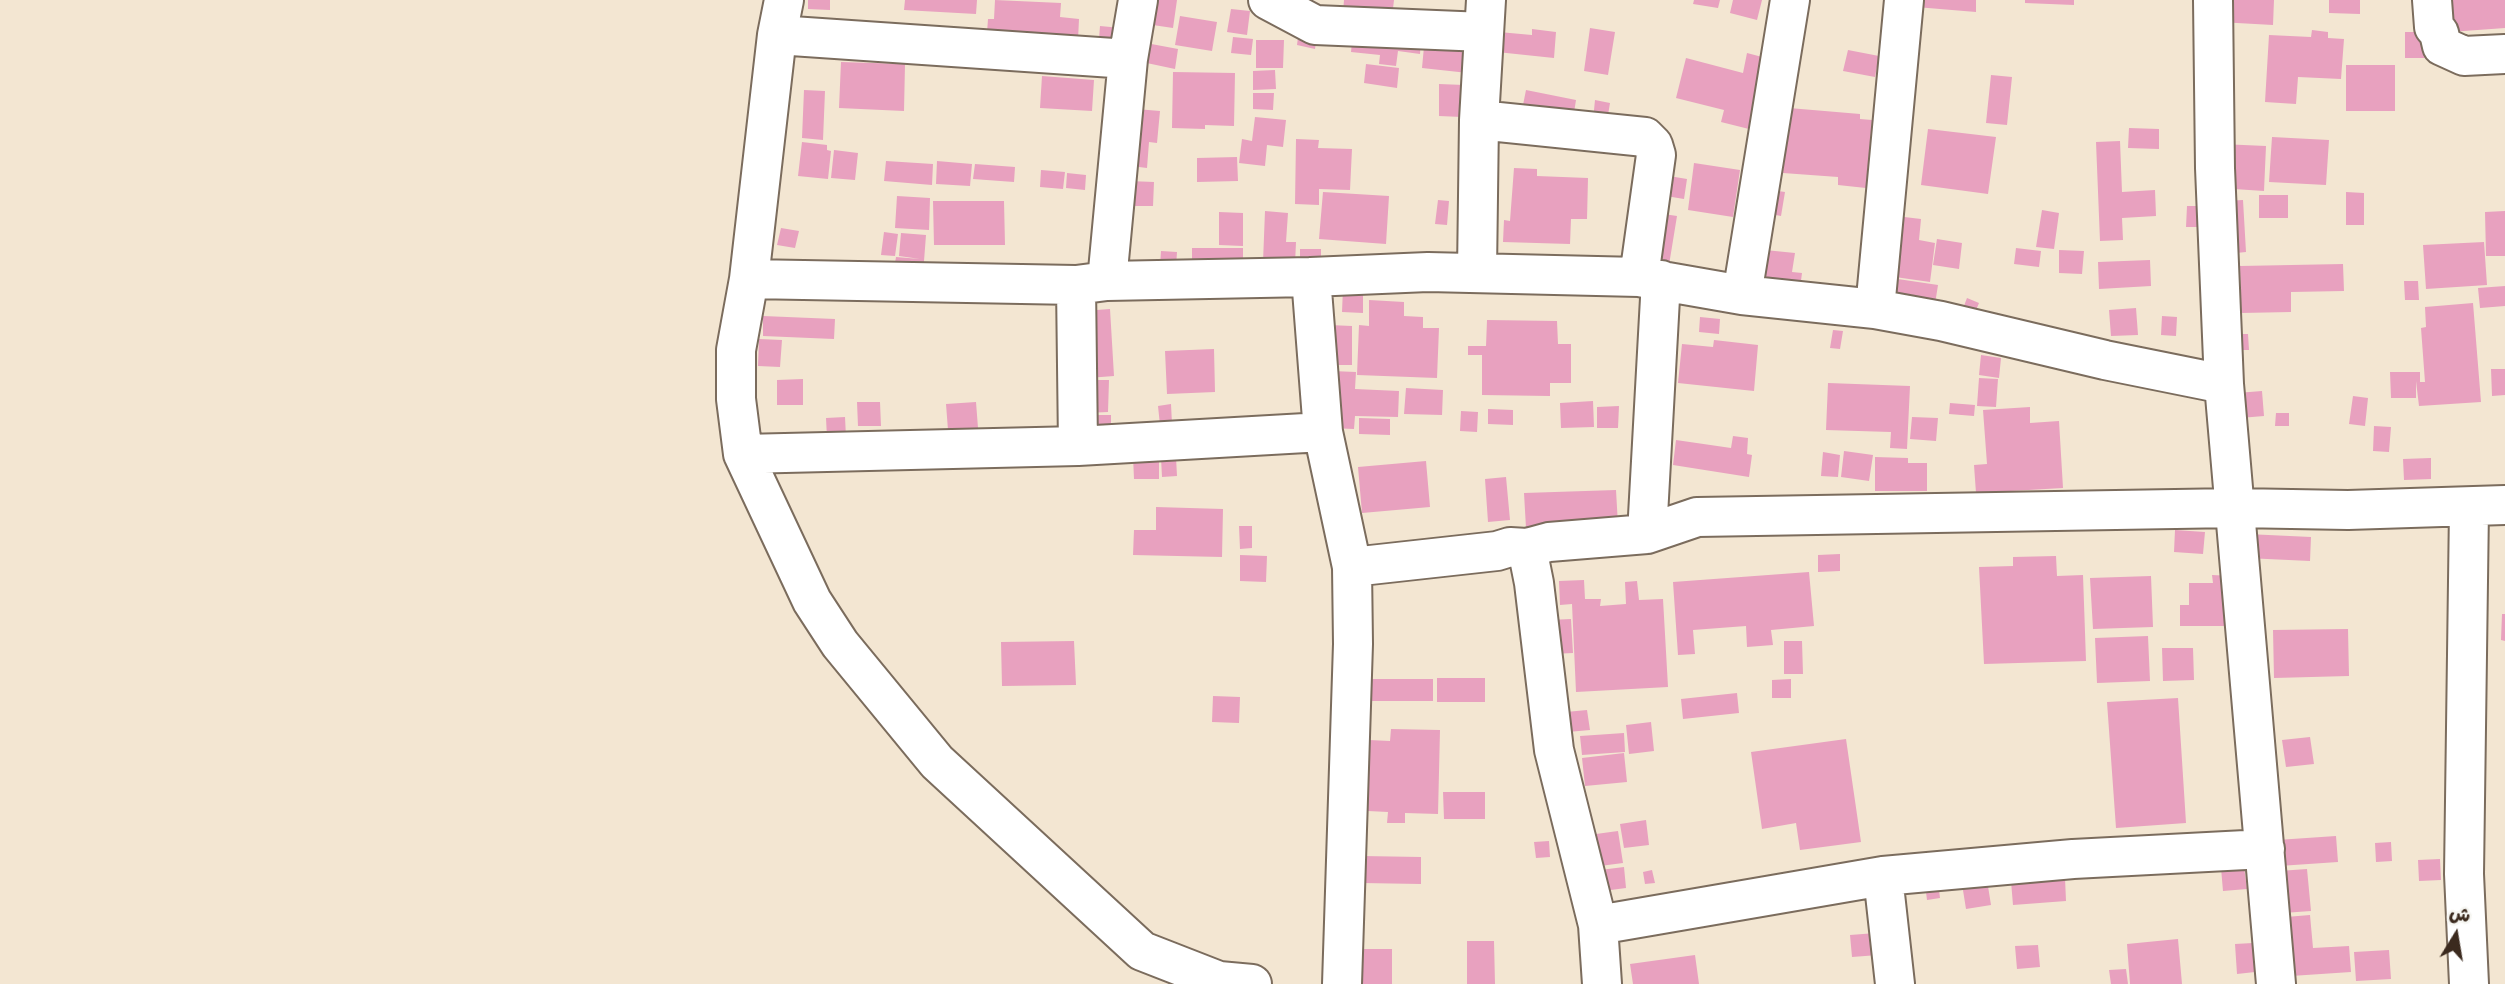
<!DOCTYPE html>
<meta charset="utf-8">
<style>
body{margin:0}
#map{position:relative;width:2505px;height:984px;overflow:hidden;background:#f3e6d2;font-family:Itim,"Playpen Sans Arabic",sans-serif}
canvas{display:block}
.north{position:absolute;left:2421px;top:900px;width:70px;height:70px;-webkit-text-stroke:5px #f6f6f2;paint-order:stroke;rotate:11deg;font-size:19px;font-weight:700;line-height:28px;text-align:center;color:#3b2a1e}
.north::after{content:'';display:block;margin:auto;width:24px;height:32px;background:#3b2a1e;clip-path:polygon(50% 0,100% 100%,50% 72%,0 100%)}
</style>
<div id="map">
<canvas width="2505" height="984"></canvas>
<div class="north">ش</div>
</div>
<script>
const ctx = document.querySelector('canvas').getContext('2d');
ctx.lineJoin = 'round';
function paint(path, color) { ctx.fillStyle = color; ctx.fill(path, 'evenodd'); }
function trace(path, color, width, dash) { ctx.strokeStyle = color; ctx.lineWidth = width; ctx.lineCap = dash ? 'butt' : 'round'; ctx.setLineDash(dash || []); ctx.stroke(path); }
const building = new Path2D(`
 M808,0h22v10l-22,-1z
 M905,0h72l-1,14 -72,-4z
 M995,0l66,3 -1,14 19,2 -1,21 -91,-7 1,-14h6z
 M1150,0h27l-4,28 -27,-4z
 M1344,0h50l-2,17 -49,-5z
 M1694,0h26l-2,8 -25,-4z
 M1733,0h29l-5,20 -27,-7z
 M1916,0h60v12l-60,-5z
 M2025,0h49v5l-49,-2z
 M2220,0h54l-1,25 -54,-3z
 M2329,0h31v14l-31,-1z
 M2447,0h58v28l-55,4z
 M1231,9l19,2 -3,24 -20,-3z
 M1180,16l37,6 -5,29 -37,-6z
 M1100,26l21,2 -1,13 -21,-2z
 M1590,28l25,4 -7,43 -24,-4z
 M1532,29l24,3 -2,26 -57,-6 2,-20 33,3z
 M1299,30l18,4 -2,15 -18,-4z
 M2312,30l16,2v6l16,1 -3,40 -43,-2 -2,27 -31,-2 4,-67 42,2z
 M1353,32l68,8 -1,14 -22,-3 -2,15 -17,-2 1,-9 -29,-3z
 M2405,32h26v26h-26z
 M1425,36l46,4 -3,33 -46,-5z
 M1233,37l20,2 -2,16 -20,-2z
 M1256,40h28l-1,28h-27z
 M1146,43l32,6 -3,20 -33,-7z
 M1848,50l31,6 -4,21 -32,-6z
 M1747,53l19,5 -17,71 -28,-7 3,-12 -48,-12 10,-40 57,15z
 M841,62l64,2 -1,47 -65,-3z
 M1366,64l33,4 -2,20 -33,-5z
 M2346,65h49v46h-49z
 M1275,70l1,19 -23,1v-19z
 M1173,72l62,1 -1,53 -29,-1v4l-33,-1z
 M1991,75l21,2 -5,48 -21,-2z
 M1042,76l52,4 -2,31 -52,-3z
 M1439,84l25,1 -2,32 -23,-1z
 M804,90l21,1 -2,49 -21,-2z
 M1526,90l50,10 -3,19 -51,-9z
 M1253,93h21l-1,17 -20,-1z
 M1595,100l15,3 -3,18 -14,-1z
 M1789,108l71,6v5l12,1 -6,68 -28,-3v-8l-55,-4z
 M1136,109l24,2 -3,32 -8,-1 -2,26 -16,-2z
 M1255,117l31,3 -3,27 -16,-2 -2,21 -26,-3 3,-24 10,2z
 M2129,128l30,1v20l-31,-1z
 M1928,129l68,8 -8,57 -67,-9z
 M2272,137l57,3 -3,45 -57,-3z
 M1296,139l23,1 -1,8 34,1 -2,41 -31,-1v16l-24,-1z
 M2120,141l2,51 33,-2 1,26 -34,2 1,22 -23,1 -4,-99z
 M802,142l25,3v5l4,1 -3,28 -30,-3z
 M2221,144l45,2 -2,45 -45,-3z
 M834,150l24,3 -3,27 -24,-2z
 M1237,157l1,24 -41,1v-24z
 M886,161l47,3 -1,21 -48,-4z
 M937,161l35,3 -2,22 -34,-2z
 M1694,163l46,7 -7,47 -45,-7z
 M975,164l40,3 -1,15 -41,-3z
 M1514,168l23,1v7l51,2 -1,41h-16l-1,25 -67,-2 1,-22 6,1z
 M1041,170l24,2 -2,17 -23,-2z
 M1067,173l19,2 -1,15 -19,-2z
 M1663,175l24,4 -3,20 -24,-4z
 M1129,181l25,1 -1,24h-24z
 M1764,189l21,3 -4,24 -21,-4z
 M1323,192l66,4 -3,48 -67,-5z
 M2346,192l18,1v32h-18z
 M2259,195h29v23h-29z
 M897,196l33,2 -1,32 -34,-2z
 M1438,200l11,1 -2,24 -12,-1z
 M2243,200l3,52 -20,2 -3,-53z
 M933,201h71l1,44h-71z
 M2187,206h18v21h-19z
 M2042,210l17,3 -5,36 -18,-2z
 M1265,211l23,2 -2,29h10l-1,22 -32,-2z
 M2505,211v45h-19l-1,-44z
 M1219,212l24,1v33l-24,-1z
 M1657,213l20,3 -8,49 -19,-3z
 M1896,216l25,3 -2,21 16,3 -5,39 -42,-6z
 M781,228l18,3 -4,17 -18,-3z
 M884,232l14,2 -3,22 -14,-1z
 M901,233l25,2 -3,39 -28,-11 1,-6 24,2 -21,-3z
 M1937,239l25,4 -3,26 -26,-4z
 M2484,242l3,43 -61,4 -3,-44z
 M1192,248h51v21h-51z
 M2016,248l25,3 -2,16 -25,-3z
 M1300,249h21v16h-21z
 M1765,250l30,3 -3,19 10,1 -2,15h-51z
 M2059,250l25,1 -2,23 -23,-1z
 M1161,251l16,1 -1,15 -16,-1z
 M2150,260l1,26 -52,3 -1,-27z
 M2343,264l1,27 -53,1v20l-50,1 -1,-47z
 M1891,278l47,7 -3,19 -48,-7z
 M2404,281h14l1,19h-14z
 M2505,286v20l-25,2 -2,-20z
 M1343,288l20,1v24l-21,-1z
 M1967,298l12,5 -5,12 -12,-4z
 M1369,300l35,2v14l19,1v11h16l-2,50 -80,-3 2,-50 10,1z
 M2473,303l8,99 -62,4 -3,-25v17h-25l-1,-26h30v10h5l-4,-54 5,-1 -1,-20z
 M2136,308l2,27 -27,1 -2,-26z
 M1110,309l4,67 -26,2 -4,-67z
 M763,316l72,3 -1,20 -71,-3z
 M2162,316l15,1 -1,19 -15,-1z
 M1700,317l20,2 -1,15 -20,-2z
 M1487,320l70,1 1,23h13v39h-21v13l-68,-1v-40h-14v-9h18z
 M1329,325l23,1v39h-24z
 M1833,330l10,1 -3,18 -10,-1z
 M2233,334h15l1,16h-15z
 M759,339l23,1 -2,27 -22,-1z
 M1714,340l44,5 -4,46 -76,-8 4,-39 31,3z
 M1214,349l1,43 -48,2 -2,-43z
 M1981,355l20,3 -2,20 -20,-3z
 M2491,369h14v26l-13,1z
 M1332,371l24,1 -1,17 44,2 -1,26 -43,-1 -1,13 -25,-1z
 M1979,378l19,1 -2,28 -19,-1z
 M803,379v26h-26v-25z
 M1087,380h22l-1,32 -21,1z
 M1828,383l82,3 -3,63 -17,-1 1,-16 -65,-2z
 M1406,388l37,2 -1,25 -38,-1z
 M2262,391l2,25 -24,2 -3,-25z
 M2353,396l15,2 -3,28 -16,-2z
 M1593,401l1,26 -33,1 -1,-25z
 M857,402h23l1,24h-23z
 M976,402l2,26 -30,2 -2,-26z
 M1950,403l25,2 -1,11 -25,-2z
 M1171,404l1,20 -12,1 -2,-19z
 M1619,406l-1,22h-21v-21z
 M2030,407v16l29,-2 4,67 -87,5 -2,-28 13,-1 -4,-54z
 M1488,409l25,1v15l-25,-1z
 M1461,411l17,1 -1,20 -17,-1z
 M2276,413h13v13h-14z
 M1089,415h22v20h-23z
 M845,417l1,20 -19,1 -1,-20z
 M1912,417l26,1 -2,23 -26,-2z
 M1359,418l31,1v16l-31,-1z
 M2374,426l17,1 -2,25 -16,-1z
 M1733,436l15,2 -1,16 5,1 -3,22 -76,-12 3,-25 55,8z
 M1844,451l29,4 -4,26 -28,-4z
 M1823,452l17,3 -2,22 -17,-1z
 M1159,455v24h-25l-1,-23z
 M1176,457l1,19 -15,1 -1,-19z
 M1875,457l33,1v5h19v28h-52z
 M2431,458v21l-27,1 -1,-21z
 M1426,461l4,46 -68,6 -4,-46z
 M1506,477l4,43 -22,2 -3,-43z
 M1616,490l2,35 -92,3 -2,-35z
 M1156,507l67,2 -1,48 -89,-2 1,-25h22z
 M1239,526h13v22l-12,1z
 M2175,530l30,2 -2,22 -29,-2z
 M2247,534l64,3 -1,24 -64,-3z
 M1840,554v17l-22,1v-17z
 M1240,555l27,1 -1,26 -26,-1z
 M2056,556l1,20 26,-1 3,86 -102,3 -5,-97 34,-1v-9z
 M1809,572l5,54 -43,4 2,15 -26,2 -1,-21 -53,4 2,24 -17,1 -5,-73z
 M2212,575l20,1v50h-52v-21h9v-22h24z
 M2151,576l2,51 -60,2 -3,-51z
 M1584,580l1,19h16l-1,7 26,-2 -1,-22 12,-1 2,19 24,-1 5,88 -92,5 -4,-88 -12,1 -1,-24z
 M2502,614h3v27l-4,-1z
 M1571,619l2,34 -21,1 -3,-34z
 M2348,629l1,47 -75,2 -1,-48z
 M2148,636l2,45 -53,2 -2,-45z
 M1074,641l2,44 -74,1 -1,-44z
 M1784,641h18l1,33h-19z
 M2162,648h31l1,32 -31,1z
 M1437,678h48v24h-48z
 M1358,679h75v22h-75z
 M1791,679v19h-19v-18z
 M1737,693l2,20 -56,6 -2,-20z
 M1213,696l27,1 -1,26 -27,-1z
 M2178,698l8,125 -70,5 -9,-126z
 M1587,710l3,20 -22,2 -2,-20z
 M1651,722l3,29 -25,3 -3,-29z
 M1391,729l49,1 -2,84 -33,-1v10h-18l1,-11 -20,-1 1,-71 21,1z
 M1624,733l1,19 -43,3 -2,-19z
 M2310,737l4,27 -28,3 -4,-27z
 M1846,739l15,103 -61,8 -4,-27 -34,6 -11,-77z
 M1624,753l3,29 -42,4 -3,-28z
 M1443,792h42v27h-41z
 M1646,820l3,25 -25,3 -4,-24z
 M1618,831l5,32 -23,3 -4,-32z
 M2336,836l2,26 -59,4 -2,-26z
 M1549,841l1,16 -14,1 -2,-16z
 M2391,842l1,19 -16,1 -1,-19z
 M1362,856l59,1v27l-59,-1z
 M2440,859l1,21 -22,1 -1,-21z
 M1624,867l2,21 -23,3 -3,-21z
 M2244,867l3,22 -24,2 -2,-23z
 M2307,869l4,42 -28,2 -4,-42z
 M1652,870l3,13 -10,1 -2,-12z
 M2065,878l1,23 -53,4 -2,-24z
 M1987,880l4,25 -25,4 -4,-25z
 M1938,882l2,16 -13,2 -2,-16z
 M2310,915l3,33 36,-2 2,26 -60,4 -5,-59z
 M1876,933l2,22 -26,2 -2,-22z
 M2178,939l4,45h-52l-3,-40z
 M1467,941h27l1,43h-28z
 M2253,943l2,29 -18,2 -2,-30z
 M2038,945l2,22 -23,2 -2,-23z
 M1363,949h29v35h-30z
 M2389,950l2,29 -35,2 -2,-29z
 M1695,955l4,29h-66l-3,-20z
 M2126,969l2,15h-17l-2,-14z`);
const minor = new Path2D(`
 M784,0l-7,35 -28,244 -13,71v49l7,55 69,147 28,43 97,118 205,189 77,30 33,3
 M1268,0l47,25 169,7
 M2213,0l2,168 9,216 52,600
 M2432,0l2,27 5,6 3,13 22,10 41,-2
 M777,35l351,24
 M1479,120l166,17 8,8 3,10 -17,122
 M1477,272l2,-152 7,-120
 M1311,277l12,155 29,135 1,77 -11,340
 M749,279l327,6 31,-4 204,-4 117,-5 211,5 103,18 133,14 66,12 164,39 119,24
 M1107,281l21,-222 10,-59
 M1076,285l2,161
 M1742,295l48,-295
 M1875,309l29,-309
 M743,454l335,-8 245,-14
 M2469,508l-5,366 5,110
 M1647,534l14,-254
 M1527,548l7,35 20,167 44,175 4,59
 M1352,567l145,-16 13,-4 17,1 22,-6 98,-8 50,-17 538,-9 113,2 157,-5
 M1883,876l12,108
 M1598,925l285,-49 190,-17 192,-10`);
paint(building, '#e8a1bf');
trace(minor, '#7b6c5d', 42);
trace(minor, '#fff', 38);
</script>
